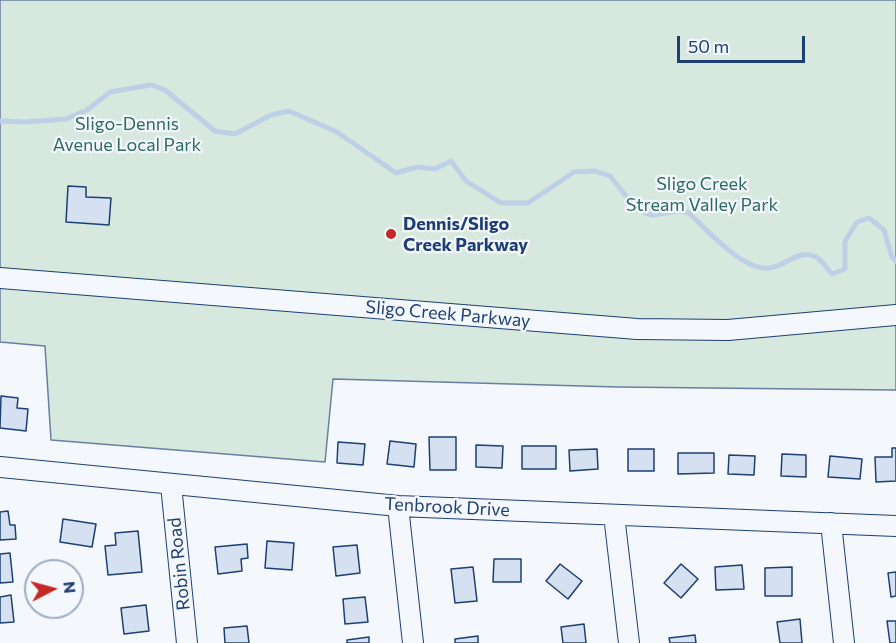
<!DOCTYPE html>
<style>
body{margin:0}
#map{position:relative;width:896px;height:643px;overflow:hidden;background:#f4f7fb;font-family:Commissioner,sans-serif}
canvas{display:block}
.north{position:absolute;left:24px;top:559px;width:60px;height:60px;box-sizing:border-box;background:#f4f7fb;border:2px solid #9eadc5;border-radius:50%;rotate:84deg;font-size:16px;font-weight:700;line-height:24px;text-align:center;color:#1d3f73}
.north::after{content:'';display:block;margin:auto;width:21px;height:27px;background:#c62828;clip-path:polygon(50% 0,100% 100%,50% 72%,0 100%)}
.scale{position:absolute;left:677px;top:36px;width:128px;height:27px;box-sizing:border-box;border:3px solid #1d3f73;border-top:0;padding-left:8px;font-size:18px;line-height:21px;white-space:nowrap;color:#1d3f73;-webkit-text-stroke:4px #f4f7fb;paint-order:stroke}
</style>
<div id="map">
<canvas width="896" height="643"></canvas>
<div class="north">N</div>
<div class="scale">50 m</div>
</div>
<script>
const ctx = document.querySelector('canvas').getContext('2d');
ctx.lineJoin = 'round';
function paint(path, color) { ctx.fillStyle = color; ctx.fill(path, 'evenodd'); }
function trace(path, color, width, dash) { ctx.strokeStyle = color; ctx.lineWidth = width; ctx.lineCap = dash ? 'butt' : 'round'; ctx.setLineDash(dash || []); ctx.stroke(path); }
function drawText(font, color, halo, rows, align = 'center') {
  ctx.font = font + ' Commissioner,sans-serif'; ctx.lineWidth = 4.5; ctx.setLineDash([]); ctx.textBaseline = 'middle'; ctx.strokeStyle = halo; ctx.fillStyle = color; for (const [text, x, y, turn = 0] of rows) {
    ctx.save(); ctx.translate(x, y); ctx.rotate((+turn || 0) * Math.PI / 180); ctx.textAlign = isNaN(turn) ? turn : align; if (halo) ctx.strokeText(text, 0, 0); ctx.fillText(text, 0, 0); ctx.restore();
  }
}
const green = new Path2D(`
 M0,0h896v390l-278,-3 -285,-8 -8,83 -274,-22 -6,-94 -45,-4z`);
const stream = new Path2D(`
 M0,121l25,1 41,-3 21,-9 23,-18 41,-7 14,5 50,41 20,3 36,-19 18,-4 48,21 59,41 21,-6 18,2 16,-8 15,20 35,22h27l46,-31 21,-1 15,5 16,20 19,17 8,2 27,-4 9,2c18,17 49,52 74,55 19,3 34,-21 53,-11 6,3 11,12 16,17l13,-5v-28l12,-19 12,-4 15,12 8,27 4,4`);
const building = new Path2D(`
 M68,186l18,1v10l25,1 -2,27 -43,-3z
 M1,396l17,2 -1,10 11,1 -2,22 -26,-3z
 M429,437h27v33h-26z
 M390,441l26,3 -2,23 -27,-3z
 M338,442l27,2 -2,21 -26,-2z
 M476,445l27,1 -1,22 -26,-1z
 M522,446h34v23h-34z
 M892,448h4v33l-20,1 -1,-25h17z
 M597,449l1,20 -28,2 -1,-21z
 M628,449h26v22h-26z
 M678,453h36v20l-36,1z
 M782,454l24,1v22l-25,-1z
 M729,455l26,1 -1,19 -26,-1z
 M830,456l32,3 -2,20 -32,-2z
 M8,511l2,14h5l1,14 -16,1v-28z
 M63,519l33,5 -4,23 -32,-5z
 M138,531l4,41 -34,3 -3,-29 11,-1 -1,-12z
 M267,541l27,2 -2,27 -27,-2z
 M247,544l1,14 -7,1 1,12 -24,3 -3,-27z
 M357,545l3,28 -24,3 -3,-29z
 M10,553l3,29 -13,1v-29z
 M494,559h27v23h-28z
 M560,564l22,17 -14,18 -22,-18z
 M681,564l17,15 -17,19 -17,-15z
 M742,565l2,24 -28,1 -1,-23z
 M473,567l4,34 -22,2 -4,-34z
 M792,567v29h-27v-28z
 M896,572v24l-5,1 -3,-24z
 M11,595l3,27 -14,1v-26z
 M365,597l3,25 -23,2 -2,-25z
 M146,605l3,26 -25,3 -3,-26z
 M800,619l2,24h-22l-3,-21z
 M887,621h9v22h-6z
 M584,624l2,19h-23l-2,-16z
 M247,626l2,17h-24l-1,-15z
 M695,635l1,8h-26l-1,-5z
 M478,636v7h-23v-4z
 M369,637v6h-22v-3z`);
const minor = new Path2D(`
 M0,278l637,51 91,1 168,-15
 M0,467l398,39 498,20
 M171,485l16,158
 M398,506l15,137
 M614,515l15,128
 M831,523l13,120`);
const markers = [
 [391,234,6,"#c62828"]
];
const parkNames = [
 ["Sligo-Dennis",127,124],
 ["Avenue Local Park",127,145],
 ["Sligo Creek",702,184],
 ["Stream Valley Park",702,205]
];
const poiNames = [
 ["Dennis/Sligo",403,224],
 ["Creek Parkway",403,245]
];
const streetNames = [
 ["Sligo Creek Parkway",448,314,5],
 ["Tenbrook Drive",447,507,3],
 ["Robin Road",179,564,-96]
];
paint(green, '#d7e8df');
trace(green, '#687fa3', 1.5);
trace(stream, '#bed0e5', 5);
paint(building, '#d5e0f0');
trace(building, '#1d3f73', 1.5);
trace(minor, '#1d3f73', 22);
trace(minor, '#f4f7fb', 20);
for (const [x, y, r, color] of markers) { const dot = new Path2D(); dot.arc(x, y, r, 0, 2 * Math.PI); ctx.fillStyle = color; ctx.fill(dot); trace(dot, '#f4f7fb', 2); }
drawText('18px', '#2c6c60', '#f4f7fb', parkNames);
drawText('bold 18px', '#1d3f73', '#f4f7fb', poiNames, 'left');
drawText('18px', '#1d3f73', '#f4f7fb', streetNames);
</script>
